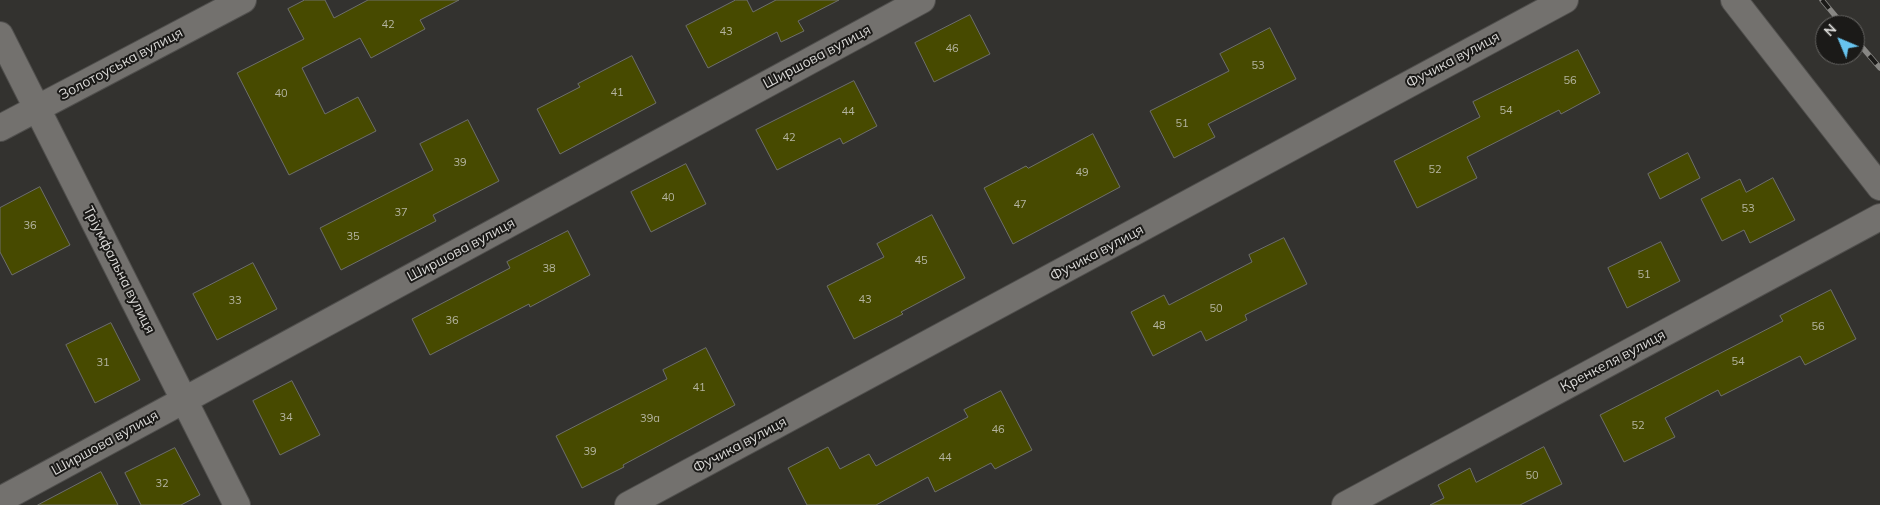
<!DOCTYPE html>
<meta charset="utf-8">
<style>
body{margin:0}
#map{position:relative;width:1880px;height:505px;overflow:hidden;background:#33322f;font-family:Mulish,sans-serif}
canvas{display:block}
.north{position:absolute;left:1815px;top:15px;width:50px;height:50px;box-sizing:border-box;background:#1b1a18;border:1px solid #676664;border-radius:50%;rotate:315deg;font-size:14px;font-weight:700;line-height:20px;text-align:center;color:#dad9d7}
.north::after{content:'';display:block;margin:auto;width:18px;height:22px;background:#67c4ef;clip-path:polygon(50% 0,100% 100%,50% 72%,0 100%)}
</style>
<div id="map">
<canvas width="1880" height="505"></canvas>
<div class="north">N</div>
</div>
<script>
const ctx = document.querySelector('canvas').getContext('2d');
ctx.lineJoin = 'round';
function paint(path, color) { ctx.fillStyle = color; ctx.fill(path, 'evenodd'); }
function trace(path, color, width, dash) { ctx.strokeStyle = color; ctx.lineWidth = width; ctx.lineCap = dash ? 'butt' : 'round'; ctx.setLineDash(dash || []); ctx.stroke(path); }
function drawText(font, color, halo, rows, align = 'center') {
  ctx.font = font + ' Mulish,sans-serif'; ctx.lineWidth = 4; ctx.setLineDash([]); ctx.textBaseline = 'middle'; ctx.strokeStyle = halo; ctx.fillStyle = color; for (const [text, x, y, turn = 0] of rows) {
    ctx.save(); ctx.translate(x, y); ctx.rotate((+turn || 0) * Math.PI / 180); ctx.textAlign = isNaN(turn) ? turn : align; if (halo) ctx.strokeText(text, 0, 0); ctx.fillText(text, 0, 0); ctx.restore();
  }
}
const building = new Path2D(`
 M305,0h20l9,18 34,-18h91l-39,20 5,9 -54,29 -11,-20 -58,30 23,46 33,-17 18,34 -87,44 -52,-102 67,-34 -16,-30z
 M736,0h11l6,12 23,-12h63l-41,21 6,10 -23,11 -4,-10 -69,36 -22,-42z
 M970,15l20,39 -56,28 -19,-39z
 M1270,28l26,51 -88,45 7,13 -41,21 -24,-47 79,-40 -9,-17z
 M1578,50l22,43 -39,21 -2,-4 -92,47 10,21 -60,30 -23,-47 86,-44 -7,-15z
 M632,56l24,47 -96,51 -23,-45 43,-22 -2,-3z
 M854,81l23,45 -34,18 -3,-6 -63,32 -21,-40z
 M468,120l31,61 -66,34 3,6 -95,49 -21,-42 113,-58 -13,-26z
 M1093,134l27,53 -107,57 -29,-56 42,-22 2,2z
 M1688,153l12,25 -40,21 -12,-25z
 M686,164l20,40 -55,28 -20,-40z
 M1773,178l22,42 -45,23 -6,-13 -22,11 -21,-42 39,-20 6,13z
 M40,187l30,58 -58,30 -12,-23v-44z
 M932,215l33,63 -64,34 2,2 -49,25 -27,-53 57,-29 -7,-13z
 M568,231l22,44 -60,32 -1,-3 -99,51 -18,-36 98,-51 -3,-6z
 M1284,238l23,46 -62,31 2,5 -41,21 -5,-10 -48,25 -22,-44 33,-17 5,10 83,-43 -3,-7z
 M1661,242l19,39 -53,27 -19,-40z
 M253,263l24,46 -60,31 -24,-46z
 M1831,290l25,49 -51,26 -5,-9 -79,40 -3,-6 -53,28 10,19 -51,25 -24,-47 183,-94 -3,-5z
 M111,323l29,57 -45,23 -29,-58z
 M706,348l29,57 -112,60 1,2 -42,21 -26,-52 111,-57 -4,-9z
 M292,381l28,54 -40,20 -27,-54z
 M1001,391l31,59 -37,19 -4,-6 -56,29 -7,-15 -52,28h-69l-19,-37 40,-21 12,22 29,-15 7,12 92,-49 -4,-7z
 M1544,447l18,37 -42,21h-90l14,-7 -6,-13 32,-17 6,14z
 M175,448l25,47 -19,10h-40l-16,-32z
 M101,472l17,33h-80z`);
const street = new Path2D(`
 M1734,0l146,187
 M0,35l237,470
 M0,128l243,-128
 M0,500l922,-500
 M628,505l937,-505
 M1345,505l535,-288`);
const rail = new Path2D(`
 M1822,0l21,25
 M1855,39l25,29`);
const numberNames = [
 ["42",388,25],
 ["43",726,32],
 ["46",952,49],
 ["53",1258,66],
 ["56",1570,81],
 ["41",617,93],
 ["40",281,94],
 ["54",1506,111],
 ["44",848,112],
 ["51",1182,124],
 ["42",789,138],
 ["39",460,163],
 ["52",1435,170],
 ["49",1082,173],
 ["40",668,198],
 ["47",1020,205],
 ["53",1748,209],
 ["37",401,213],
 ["36",30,226],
 ["35",353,237],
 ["45",921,261],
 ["38",549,269],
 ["51",1644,275],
 ["43",865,300],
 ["33",235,301],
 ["50",1216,309],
 ["36",452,321],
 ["48",1159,326],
 ["56",1818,327],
 ["54",1738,362],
 ["31",103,363],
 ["41",699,388],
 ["34",286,418],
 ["39а",650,419],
 ["52",1638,426],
 ["46",998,430],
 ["39",590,452],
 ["44",945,458],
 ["50",1532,476],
 ["32",162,484]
];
const streetNames = [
 ["Ширшова вулиця",817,57,-28],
 ["Фучика вулиця",1453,60,-28],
 ["Золотоуська вулиця",121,64,-28],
 ["Ширшова вулиця",461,250,-28],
 ["Фучика вулиця",1097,253,-28],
 ["Тріумфальна вулиця",119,270,63],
 ["Кренкеля вулиця",1613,361,-28],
 ["Ширшова вулиця",105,443,-29],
 ["Фучика вулиця",740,445,-28]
];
paint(building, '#474a00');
trace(building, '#6e6f6b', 1);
trace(street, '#504f4d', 28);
trace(street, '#73716e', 26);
trace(rail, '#888784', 5.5);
trace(rail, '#1b1a18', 4, [11]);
drawText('11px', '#b5b5a1', null, numberNames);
drawText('14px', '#dad9d7', '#1b1a18', streetNames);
</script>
